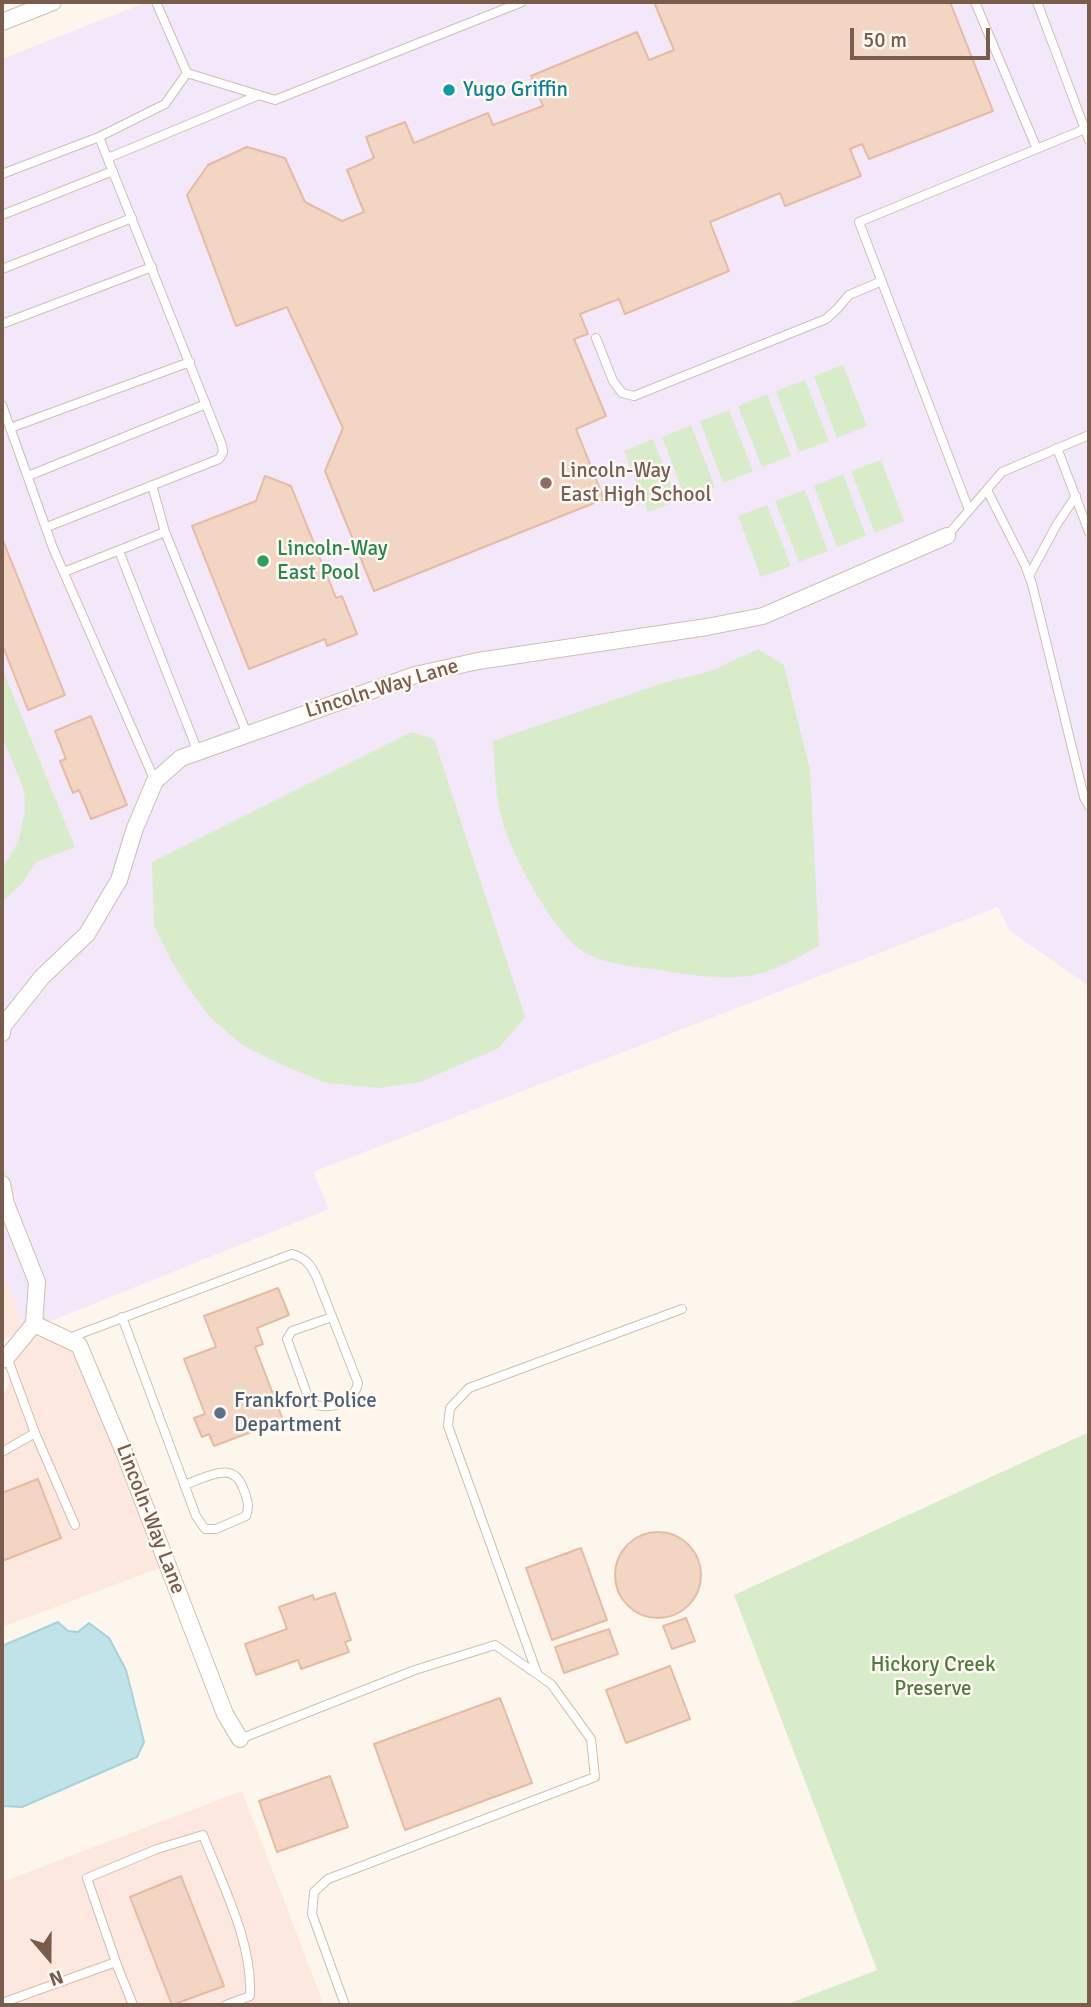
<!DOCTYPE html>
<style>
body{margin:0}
#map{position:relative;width:1091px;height:2007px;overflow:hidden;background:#fdf6ec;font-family:Signika,sans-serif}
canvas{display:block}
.frame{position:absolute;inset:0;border:4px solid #7a5c4d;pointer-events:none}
.north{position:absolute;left:14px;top:1923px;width:70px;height:70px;-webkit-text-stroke:5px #fffaf3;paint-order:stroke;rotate:160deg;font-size:19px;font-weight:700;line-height:28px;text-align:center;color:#7a5c4d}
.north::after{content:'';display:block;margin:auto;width:24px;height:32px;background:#7a5c4d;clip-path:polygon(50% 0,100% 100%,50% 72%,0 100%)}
.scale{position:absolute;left:850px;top:28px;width:140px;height:32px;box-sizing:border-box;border:4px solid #7a5c4d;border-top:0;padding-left:9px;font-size:21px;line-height:24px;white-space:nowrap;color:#7a5c4d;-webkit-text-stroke:5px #fffaf3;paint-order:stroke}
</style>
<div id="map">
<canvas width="1091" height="2007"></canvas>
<div class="frame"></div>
<div class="north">N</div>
<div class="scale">50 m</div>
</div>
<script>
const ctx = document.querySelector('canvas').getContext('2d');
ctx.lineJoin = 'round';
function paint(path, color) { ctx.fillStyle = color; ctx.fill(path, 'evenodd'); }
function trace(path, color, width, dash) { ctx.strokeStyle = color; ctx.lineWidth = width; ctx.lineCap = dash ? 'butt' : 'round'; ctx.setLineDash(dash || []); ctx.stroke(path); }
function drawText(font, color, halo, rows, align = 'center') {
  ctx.font = font + ' Signika,sans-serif'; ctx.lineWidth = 5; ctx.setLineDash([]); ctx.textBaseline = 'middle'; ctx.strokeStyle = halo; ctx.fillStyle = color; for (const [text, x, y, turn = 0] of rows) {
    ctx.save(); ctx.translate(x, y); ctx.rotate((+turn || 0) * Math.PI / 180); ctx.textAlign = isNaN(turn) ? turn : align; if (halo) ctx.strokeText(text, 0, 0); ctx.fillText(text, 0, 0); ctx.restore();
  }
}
const commercial = new Path2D(`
 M2,1268l24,63 49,21 87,215 -160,60v-230l2,-1 22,-64 -24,8z
 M242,1791l82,214h-322v-123z`);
const education = new Path2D(`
 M147,2h942v984l-79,-55 -12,-24 -685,265 16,37 -303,122 -24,-63v-1209z`);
const green = new Path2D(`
 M843,365l24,61 -30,12 -23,-62z
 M805,380l24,61 -30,11 -23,-61z
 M767,394l24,62 -29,11 -24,-61z
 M729,410l24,61 -30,12 -23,-62z
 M691,425l24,62 -30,11 -23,-61z
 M653,439l24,62 -29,11 -24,-61z
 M881,460l23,61 -29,12 -24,-62z
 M843,474l23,62 -29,11 -23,-61z
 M805,490l23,61 -29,11 -24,-61z
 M767,505l24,61 -30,11 -23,-61z
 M758,649l26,16 26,104 9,177c-17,9 -34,19 -53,26 -32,10 -68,4 -101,-1 -26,-4 -54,-5 -78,-17 -31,-16 -76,-100 -85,-134 -7,-25 -7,-53 -9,-79l170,-58 48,-12z
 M2,668l73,179 -39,15 -12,19 -22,21v-32l16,-28 7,-30 -1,-22 -22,-54z
 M411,732l23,7 91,278 -26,31 -79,34 -41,6 -52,-5 -45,-18 -40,-20 -32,-28 -23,-31 -16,-26 -17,-34 -2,-64z
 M1089,1432v573h-304l92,-35 -143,-375z`);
const water = new Path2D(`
 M58,1622l10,9 10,1 11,-9 20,15 17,32 18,72 -7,15 -115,50 -20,-1v-160z`);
const building = new Path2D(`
 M654,2h296l43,109 -124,48 -7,-15 -12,5 11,27 -76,30 -5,-13 -70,29 19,49 -104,43 -6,-15 -39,15 8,20 -14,5 32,77 -30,13 28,70 -230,92 -49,-120 18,-43 -56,-121 -51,19 -49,-131 21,-30 39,-18 38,11 20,44 37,19 22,-9 -17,-42 27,-12 -8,-21 39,-15 9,21 74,-30 5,12 50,-19 -12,-30 106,-44 12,28 25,-10z
 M265,476l26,10 45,112 6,-2 15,38 -30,12 -2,-7 -76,30 -57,-143 64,-25z
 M2,538l63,157 -37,15 -26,-66z
 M91,716l36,89 -36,14 -12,-29 -6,3 -13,-32 6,-2 -11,-28z
 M278,1288l11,27 -32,13 6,16 -8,3 28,73 -69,26 -5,-12 -7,3 -8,-19 11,-4 -21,-55 32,-12 -12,-31z
 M38,1479l23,59 -59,23v-68z
 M615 1575a43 43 0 1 1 86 0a43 43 0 1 1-86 0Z
 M581,1548l26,72 -55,20 -26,-72z
 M335,1593l16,47 -6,2 4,10 -48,17 -3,-9 -42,15 -11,-31 42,-15 -8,-22 34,-12 1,5z
 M686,1618l9,23 -23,8 -9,-23z
 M609,1629l9,25 -54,19 -9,-26z
 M670,1666l20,53 -64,24 -20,-53z
 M500,1698l32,85 -127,47 -31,-86z
 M330,1776l18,51 -71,25 -18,-51z
 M181,1876l43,110 -52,19 -42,-108z`);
const lane = new Path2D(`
 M156,2l31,71 88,27 247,-98
 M975,2l62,147
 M1037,2l52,138
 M99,137l66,-33 22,-31
 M108,158l151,-63
 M2,174l97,-37 123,308 1,7 -4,7 -172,68
 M2,215l111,-44
 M2,269l130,-51
 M2,324l150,-57
 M596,338l17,43 9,12 12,3 192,-77 11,-10 12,-14 33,-14
 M2,405l51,143 102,233
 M10,428l180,-66
 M1057,448l32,84
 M28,476l178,-72
 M152,485l13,47 82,202
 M987,490l38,75 7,19 52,213 5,9
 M969,510l-110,-288 226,-93
 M947,536l55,-64 87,-37
 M119,551l79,201
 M64,572l101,-40
 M1029,576l28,-52 19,-28
 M122,1317l74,199 9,13h11l30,-13c4,-10 1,-18 -3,-28 -10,-29 -37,-10 -59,-3
 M69,1338l223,-84c14,4 19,11 25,24l41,105c-4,21 -31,29 -48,19l-23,-63 5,-8 40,-14
 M35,1433l40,92
 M2,1452l33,-19 -28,-76
 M537,1673l-89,-247 2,-18 19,-20 213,-79
 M240,1739l175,-69 80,-25 56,39 40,55 4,38 -267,102 -14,13 -2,22 33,91
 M2,2003l114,-41 2,6
 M133,2005l-15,-37 -31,-90 70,-29 46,-14c19,49 50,108 47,161l-24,9`);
const street = new Path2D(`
 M2,22l51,-20
 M2,1033l1,-7 39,-49 45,-43 32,-54 16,-52 20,-47 26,-23 234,-83 63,-14 229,-34 56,-11 184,-80
 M2,1184l4,20 31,78 -3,42 -27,33 -5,3
 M34,1324l45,21 47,112 99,257 15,25`);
const markers = [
 [449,90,7,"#0f9aa8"],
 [546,483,7,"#8d6e63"],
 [263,561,7,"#2e9e5b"],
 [220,1413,7,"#5c6f8a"]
];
const cultureNames = [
 ["Yugo Griffin",463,90]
];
const educationNames = [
 ["Lincoln-Way",560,471],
 ["East High School",560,495]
];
const leisureNames = [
 ["Lincoln-Way",277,549],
 ["East Pool",277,573]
];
const streetNames = [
 ["Lincoln-Way Lane",382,689,-17],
 ["Lincoln-Way Lane",150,1519,69]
];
const serviceNames = [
 ["Frankfort Police",234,1401],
 ["Department",234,1425]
];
const parkNames = [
 ["Hickory Creek",933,1665],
 ["Preserve",933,1689]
];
paint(commercial, '#fde8e0');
paint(education, '#f3e8fa');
paint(green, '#d8ecc9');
paint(water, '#bfe3e8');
trace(water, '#a5d3da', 2);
paint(building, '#f3d5c3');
trace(building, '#e6bba3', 2);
trace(lane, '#d1beb0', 10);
trace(street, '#d1beb0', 18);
trace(lane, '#fff', 8);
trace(street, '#fff', 16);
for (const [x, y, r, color] of markers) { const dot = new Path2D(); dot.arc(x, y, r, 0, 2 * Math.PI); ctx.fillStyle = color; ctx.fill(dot); trace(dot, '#fffaf3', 2.5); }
drawText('21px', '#0d838f', '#fffaf3', cultureNames, 'left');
drawText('21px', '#785e54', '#fffaf3', educationNames, 'left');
drawText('21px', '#27864d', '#fffaf3', leisureNames, 'left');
drawText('21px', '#7a5c4d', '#fffaf3', streetNames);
drawText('21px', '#4e5e75', '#fffaf3', serviceNames, 'left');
drawText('21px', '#537a41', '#fffaf3', parkNames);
</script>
